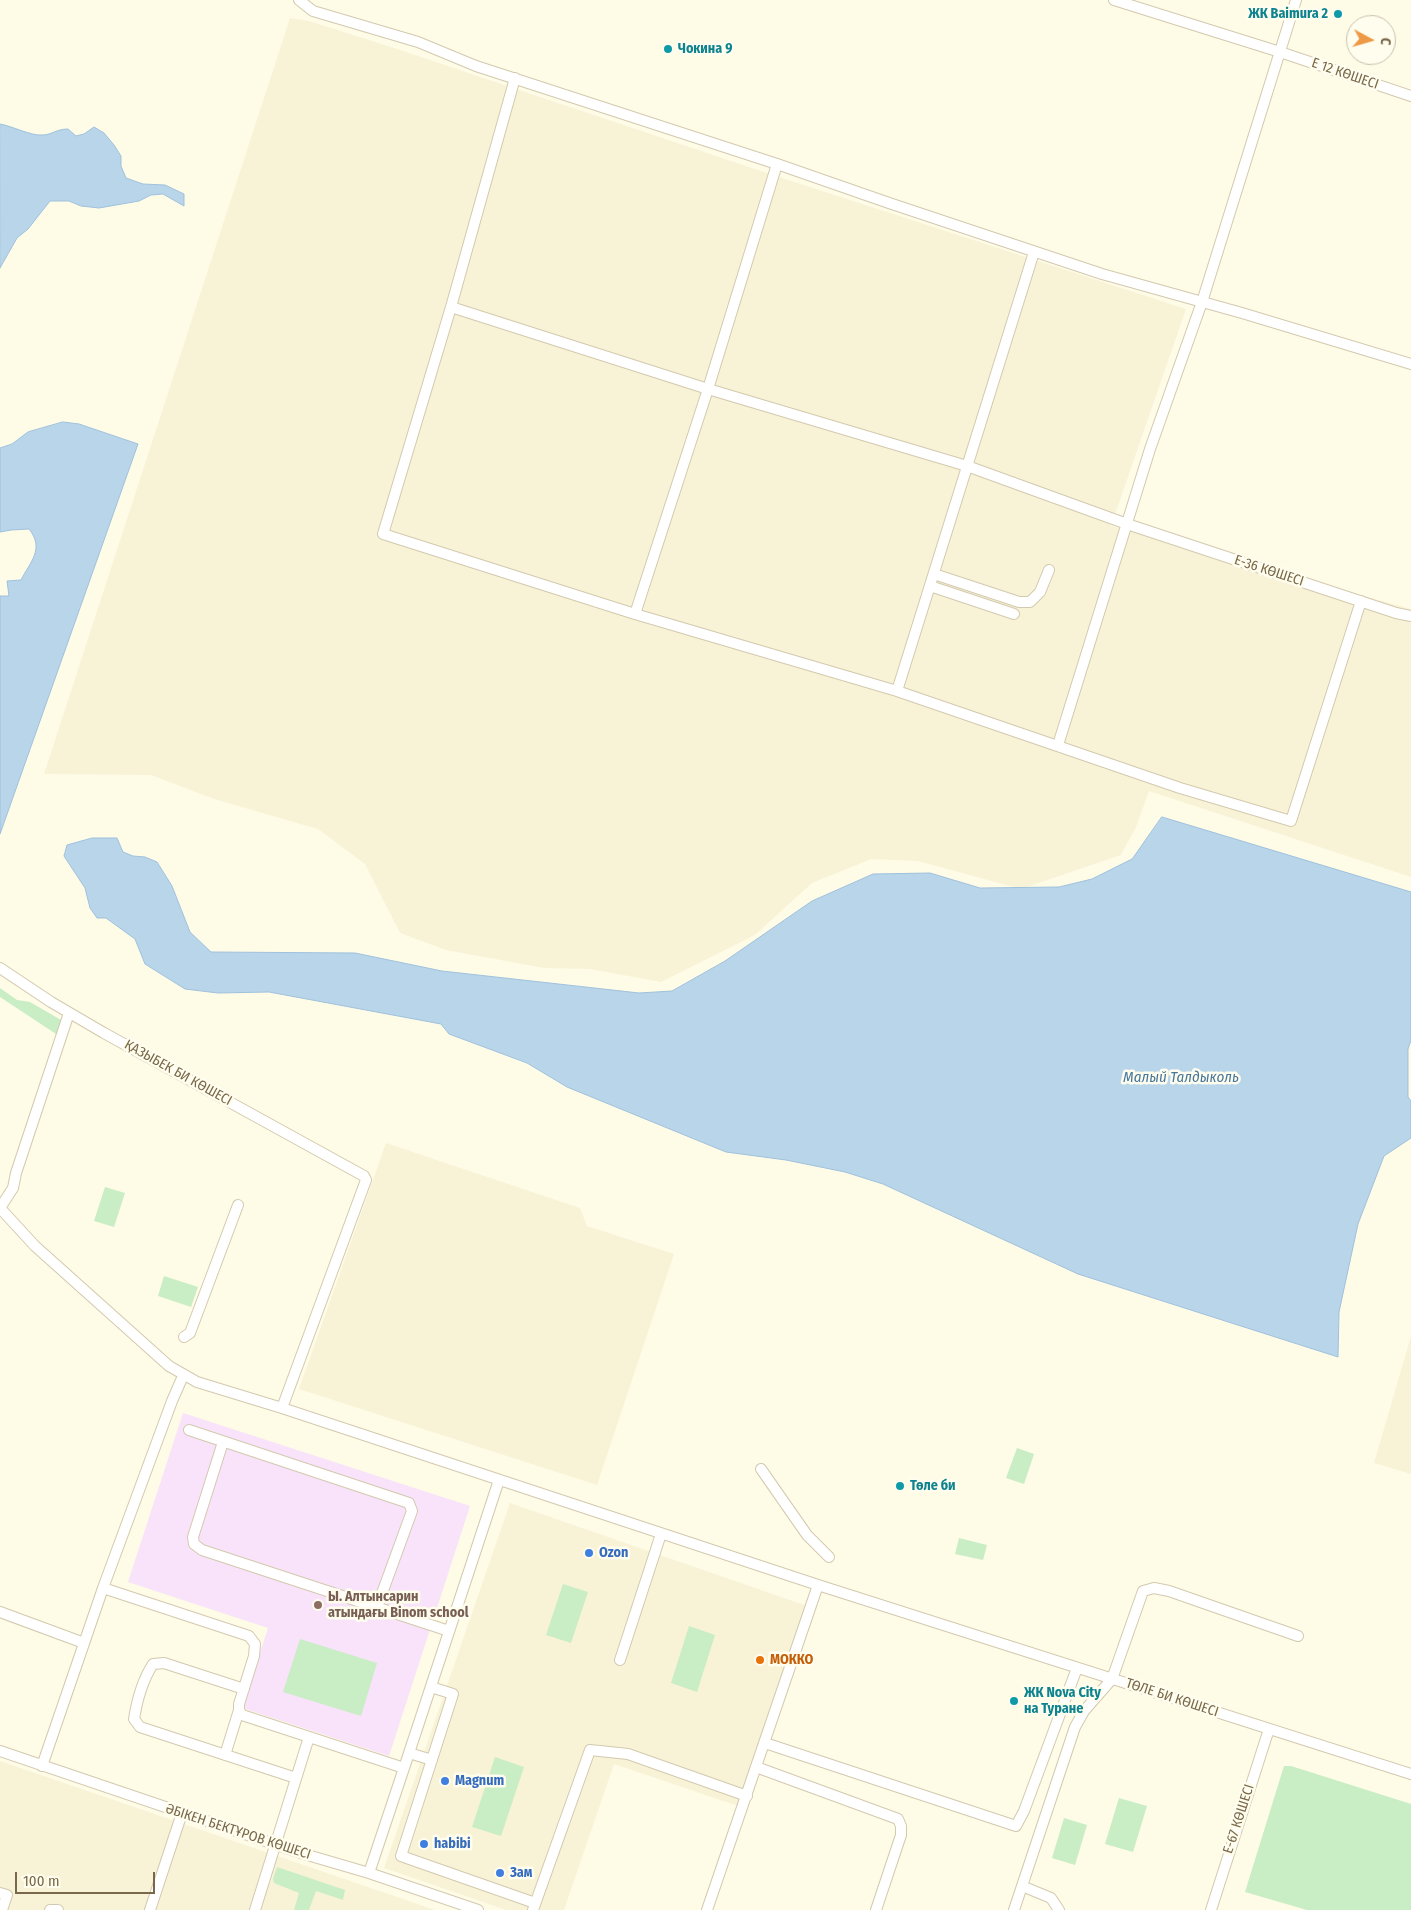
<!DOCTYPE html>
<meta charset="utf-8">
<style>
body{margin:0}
#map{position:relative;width:1411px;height:1910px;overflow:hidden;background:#fefbe7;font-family:"Fira Sans Condensed",sans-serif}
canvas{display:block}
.north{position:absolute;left:1346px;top:15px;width:50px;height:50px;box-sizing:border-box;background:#fffdee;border:1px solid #c9c1ac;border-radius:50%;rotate:96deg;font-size:14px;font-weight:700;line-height:20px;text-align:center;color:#796849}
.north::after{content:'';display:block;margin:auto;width:18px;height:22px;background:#ee9945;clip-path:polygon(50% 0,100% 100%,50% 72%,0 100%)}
.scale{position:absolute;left:15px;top:1872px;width:140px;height:22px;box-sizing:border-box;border:2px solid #796849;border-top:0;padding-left:6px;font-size:15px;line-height:18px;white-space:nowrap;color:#796849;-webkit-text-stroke:4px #fffdee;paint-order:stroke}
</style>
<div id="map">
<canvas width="1411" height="1910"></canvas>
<div class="north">С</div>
<div class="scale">100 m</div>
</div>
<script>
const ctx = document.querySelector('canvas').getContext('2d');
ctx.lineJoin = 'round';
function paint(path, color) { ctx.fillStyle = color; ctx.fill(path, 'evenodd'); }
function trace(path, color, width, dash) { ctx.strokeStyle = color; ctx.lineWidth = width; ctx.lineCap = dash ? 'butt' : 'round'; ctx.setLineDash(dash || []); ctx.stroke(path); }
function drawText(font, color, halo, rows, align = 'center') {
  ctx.font = font + ' "Fira Sans Condensed",sans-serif'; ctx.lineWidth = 5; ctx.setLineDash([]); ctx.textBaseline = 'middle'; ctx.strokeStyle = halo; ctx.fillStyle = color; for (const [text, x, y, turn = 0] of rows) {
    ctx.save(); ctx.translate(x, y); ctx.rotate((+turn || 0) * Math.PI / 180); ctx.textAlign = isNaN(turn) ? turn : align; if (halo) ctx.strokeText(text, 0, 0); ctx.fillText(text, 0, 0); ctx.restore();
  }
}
const residential = new Path2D(`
 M290,18l19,3 79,25 382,128 416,135 -75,217 300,83v268l-262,-86 -13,36 -15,28 -100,34 -103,-28 -47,-2 -59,24 -57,52 -94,47 -71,-13 -46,-1 -98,-18 -46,-17 -35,-69 -47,-35 -104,-30 -63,-24 -107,-1z
 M386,1143l194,65 7,18 87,28 -77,231 -298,-96z
 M1411,1336v138l-37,-11z
 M510,1503l303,105 -69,200 -130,-44 -50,146h-58l-122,-42z
 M0,1761l435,149h-435z`);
const education = new Path2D(`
 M183,1413l287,93 -81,250 -147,-48 26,-80 -140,-46z`);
const green = new Path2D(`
 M0,988l17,12 13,2 31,18 -5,14 -56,-37z
 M105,1187l20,6 -11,34 -20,-6z
 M164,1276l34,11 -7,20 -33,-11z
 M1017,1448l17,6 -10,30 -18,-6z
 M959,1538l28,7 -4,15 -28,-6z
 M563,1584l25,8 -17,51 -25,-8z
 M689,1626l26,9 -18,57 -26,-9z
 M300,1639l77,24 -16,53 -78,-24z
 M495,1757l29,10 -23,69 -29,-9z
 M1284,1766h7l120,38v106h-104l-62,-18z
 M1119,1798l28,8 -14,46 -28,-8z
 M1064,1818l23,7 -12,40 -23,-7z
 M277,1867l68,23 -2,10 -27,-9 -7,19h-15l5,-17 -25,-10 -1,-4z`);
const water = new Path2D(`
 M0,124c12,2 31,12 42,11 10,0 14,-6 26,-6l8,7 8,-2 10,-7 10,6 10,12 7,11v10l5,12 17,6 22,1 19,9v12l-21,-12 -12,1 -12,6 -40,7 -18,-2 -12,-5h-19l-22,28 -11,9 -17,30z
 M63,422l16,2 59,20 -138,390v-238h9l-2,-15 14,-1c9,-18 24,-31 8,-51l-18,1 -11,2v-84l12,-4 16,-12z
 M1162,817l249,75v148l-3,9v48l3,4v37l-27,18 -26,68 -19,88 -1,45 -260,-83 -195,-90 -38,-12 -59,-12 -60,-8 -159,-65 -40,-24 -78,-29 -8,-10 -172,-32 -51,1 -33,-4 -40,-25 -10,-25 -29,-21h-9l-7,-10 -5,-20 -21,-32 3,-11 25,-7h25l6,14 10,4 12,1 12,5 15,24 18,46 21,20 144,1 87,18 197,22 33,-2 53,-30 87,-60 61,-27 57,-1 50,15 79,-1 33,-8 40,-20z`);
const minor = new Path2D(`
 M299,0l14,11 105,31 58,24 301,98 112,39 213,71 140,39 169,51
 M1114,0l166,52 131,44
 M515,78l-64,229 257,82 259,77 160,58 269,89 15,3
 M777,164l-69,225 -73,225 262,77 137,-439
 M451,307l-68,227 252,80
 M934,574l85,28h11l10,-10 9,-22
 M930,586l84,28
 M897,691l283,97 111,33 70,-220
 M1058,745l92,-296 52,-147 94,-302
 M0,968l51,34 53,31 260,143 2,4 -84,228
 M0,1208l35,38 134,120 28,16 85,26 536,177 593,189
 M0,1208l13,-20 3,-15 53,-160
 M184,1337l6,-4 48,-128
 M189,1430l220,73 3,8 -35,96
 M223,1442l-30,95 1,7 8,6 247,81
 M761,1469l46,66 22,22
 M103,1588l146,48 6,8 -1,12 -15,48v6l3,5 162,53
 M0,1612l84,31
 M620,1660l41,-126
 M431,1687l22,7 -52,162 134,47
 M244,1689l-80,-26 -11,1c-11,17 -16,36 -19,55l6,8 156,51
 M765,1743l251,83 8,-15 53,-143
 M0,1751l304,103 65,19 109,37
 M409,1753l90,-273
 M225,1755l14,-45
 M42,1766l61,-178 69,-187 11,-25
 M756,1767l142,52 3,7v9l-25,75
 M369,1873l40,-120 23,7
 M1022,1886l29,12 8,12
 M0,1893l7,2 -5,15
 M50,1910h8
 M150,1910l32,-97
 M255,1910l54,-173
 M533,1910l57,-160 38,4 119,42
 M707,1910l111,-325
 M1014,1910l61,-183 9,-16 28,-32 31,-88 11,-3 15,3 129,45
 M1211,1910l58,-181`);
const markers = [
 [1338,14,5,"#0f9aa8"],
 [668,49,5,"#0f9aa8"],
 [900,1486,5,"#0f9aa8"],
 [589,1553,5,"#3f7fe0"],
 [318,1605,5,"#8d6e63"],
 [760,1660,5,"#e8710a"],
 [1014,1701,5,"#0f9aa8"],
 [445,1781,5,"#3f7fe0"],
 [424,1844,5,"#3f7fe0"],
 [500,1873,5,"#3f7fe0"]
];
const cultureNames = [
 ["ЖК Baimura 2",1328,14,"right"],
 ["Чокина 9",678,49],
 ["Төле би",910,1486],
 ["ЖК Nova City",1024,1693],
 ["на Туране",1024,1709]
];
const streetNames = [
 ["Е 12 КӨШЕСІ",1345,74,19],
 ["Е-36 КӨШЕСІ",1269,571,18],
 ["ҚАЗЫБЕК БИ КӨШЕСІ",178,1073,29],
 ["ТӨЛЕ БИ КӨШЕСІ",1172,1698,18],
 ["Е-67 КӨШЕСІ",1239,1819,-72],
 ["ӘБІКЕН БЕКТҰРОВ КӨШЕСІ",238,1832,18]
];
const shopNames = [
 ["Ozon",599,1553],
 ["Magnum",455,1781],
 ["habibi",434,1844],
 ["Зам",510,1873]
];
const educationNames = [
 ["Ы. Алтынсарин",328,1597],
 ["атындағы Binom school",328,1613]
];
const foodNames = [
 ["МОККО",770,1660]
];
const waterNames = [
 ["Малый Талдыколь",1181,1078]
];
paint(residential, '#f8f3d7');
paint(education, '#f8e3fa');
paint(green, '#c9edc4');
paint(water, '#b9d5e9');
trace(water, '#9fc1dc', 1);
trace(minor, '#d3c9ae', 12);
trace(minor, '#fff', 10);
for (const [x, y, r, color] of markers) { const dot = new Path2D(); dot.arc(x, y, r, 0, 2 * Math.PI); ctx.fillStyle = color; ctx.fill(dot); trace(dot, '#fffdee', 2); }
drawText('bold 14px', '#0d838f', '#fffdee', cultureNames, 'left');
drawText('14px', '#796849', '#fffdee', streetNames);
drawText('bold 14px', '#366cbe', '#fffdee', shopNames, 'left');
drawText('bold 14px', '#785e54', '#fffdee', educationNames, 'left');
drawText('bold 14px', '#c56008', '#fffdee', foodNames, 'left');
drawText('italic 15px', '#46779d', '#fffdee', waterNames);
</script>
